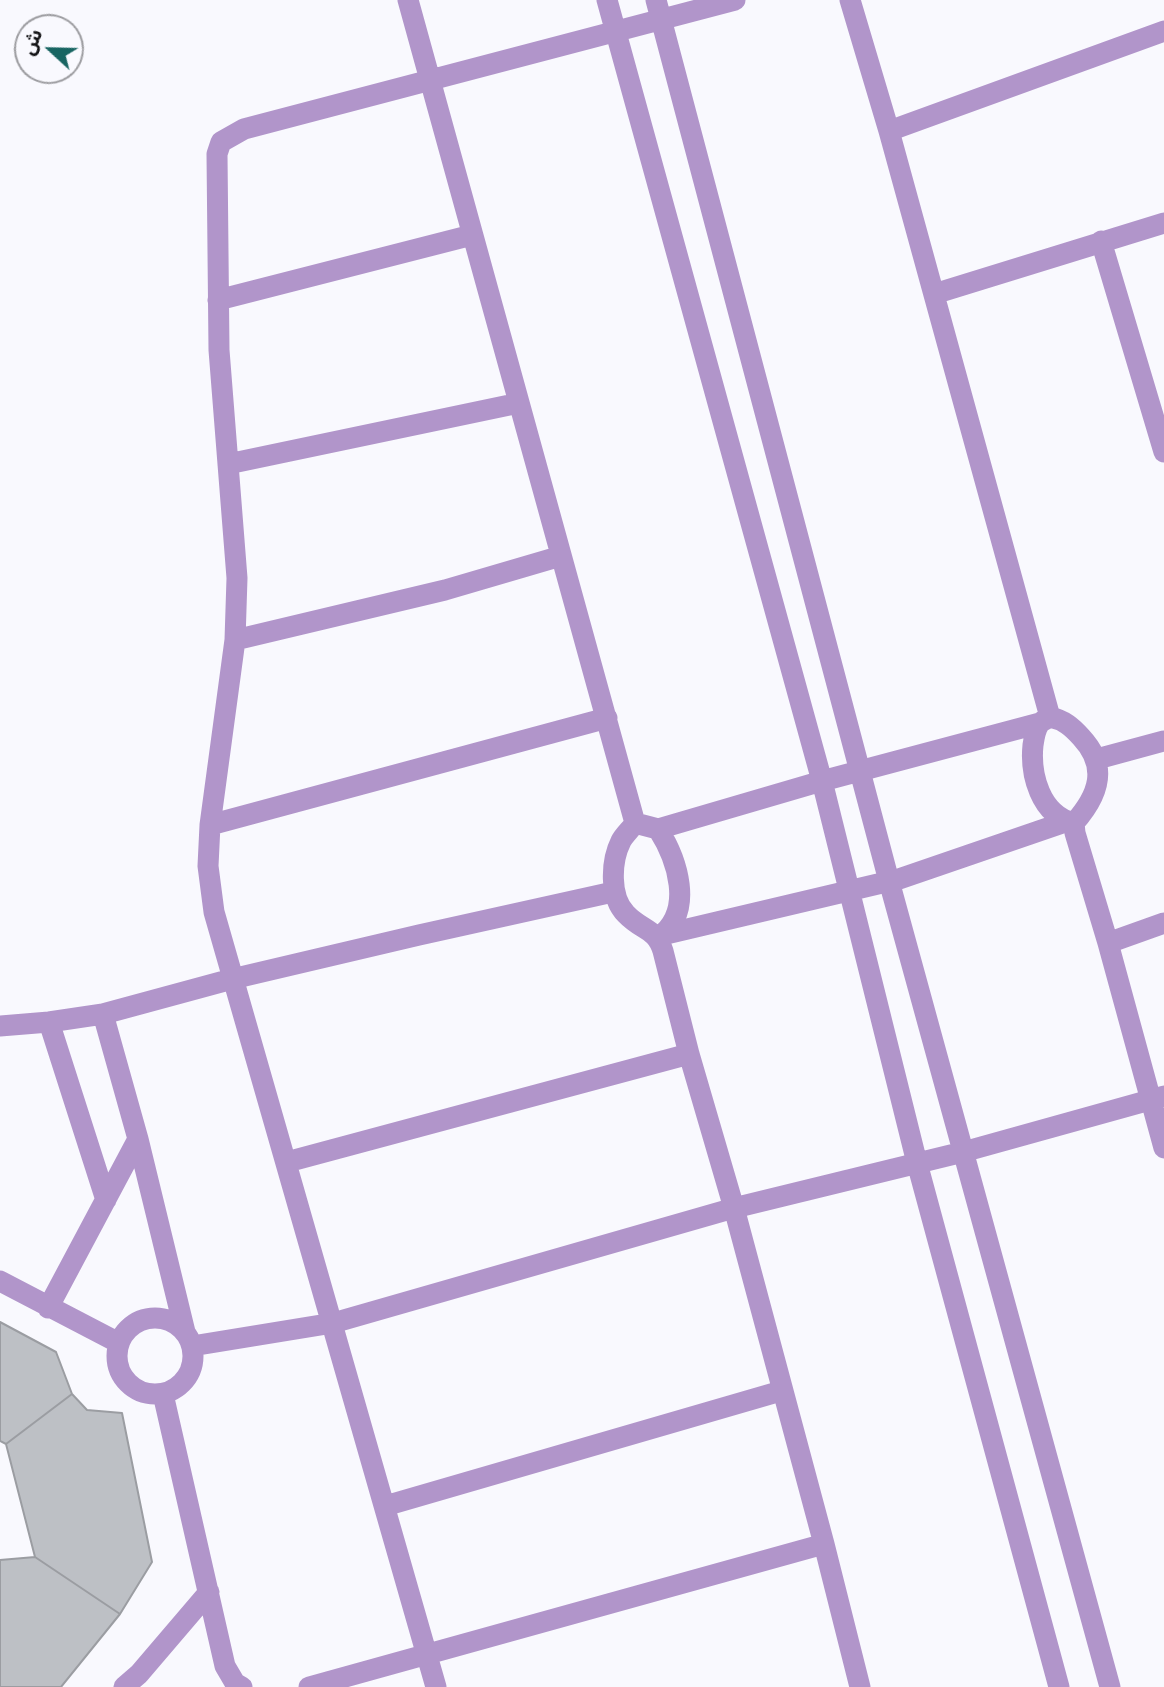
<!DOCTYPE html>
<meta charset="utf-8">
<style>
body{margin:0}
#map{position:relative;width:1164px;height:1687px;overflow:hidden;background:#f9f9fe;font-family:"PT Sans Narrow","Noto Sans Arabic",sans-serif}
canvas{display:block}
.north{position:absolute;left:14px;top:14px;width:70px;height:70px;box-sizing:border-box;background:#f9f9fe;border:2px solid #9d9da1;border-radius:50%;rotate:292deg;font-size:19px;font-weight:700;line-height:28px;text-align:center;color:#131315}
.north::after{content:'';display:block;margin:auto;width:24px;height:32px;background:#186562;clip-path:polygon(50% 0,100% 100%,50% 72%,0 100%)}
</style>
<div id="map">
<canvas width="1164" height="1687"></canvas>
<div class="north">ش</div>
</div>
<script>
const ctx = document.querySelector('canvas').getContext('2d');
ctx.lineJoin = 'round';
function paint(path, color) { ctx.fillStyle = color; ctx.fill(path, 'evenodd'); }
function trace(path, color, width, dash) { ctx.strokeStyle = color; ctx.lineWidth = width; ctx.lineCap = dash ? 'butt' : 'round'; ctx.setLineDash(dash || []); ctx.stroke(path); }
const building = new Path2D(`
 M0,1322l56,30 16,42 -66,50 -6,-3z
 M72,1394l15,16 35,3 30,149 -32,52 -85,-57 -29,-113z
 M35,1557l85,57 -59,73h-61v-127z`);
const minor = new Path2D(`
 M408,0l227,823
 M607,0l215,781 95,382 142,524
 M656,0l233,881 221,806
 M850,0l39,131 161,586
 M889,131l275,-100
 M1101,241l63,211
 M934,294l230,-71
 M218,300l254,-65
 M228,464l291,-61
 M235,640l210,-50 116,-34
 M1050,717c14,3 22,10 31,20 28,30 18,58 -7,86 -34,-8 -44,-49 -41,-78 1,-7 3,-17 7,-22 3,-3 7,-4 10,-6z
 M1097,759l67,-18
 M1074,823l1,10 33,110 56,205
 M210,825l397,-107
 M658,829l164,-48 218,-58
 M662,935l237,-56 169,-58
 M659,937c36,-26 18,-78 -1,-108l-23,-6c-4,6 -11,12 -14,18 -10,20 -12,56 5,73 16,17 30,14 37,37l26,103 45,154 90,336 36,143
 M1108,943l56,-20
 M103,1014l35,125 47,193
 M49,1022l57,178
 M0,1026l49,-4 54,-8 129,-35 187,-44 194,-43
 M287,1162l402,-108
 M0,1281l119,62
 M48,1308l90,-169
 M117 1356a38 38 0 1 1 76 0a38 38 0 1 1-76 0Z
 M192,1346l141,-23 401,-115 229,-56 201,-56
 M163,1394l62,272 10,17 7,4
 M385,1506l396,-115
 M124,1687l15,-13 70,-82
 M309,1687l515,-143
 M436,1687l-222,-775 -6,-46 2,-41 25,-185 2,-62 -18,-228 -2,-196 4,-12 23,-13 491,-129`);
paint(building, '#bdc0c5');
trace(building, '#9b9da2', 2);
trace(minor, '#b195ca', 21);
</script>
